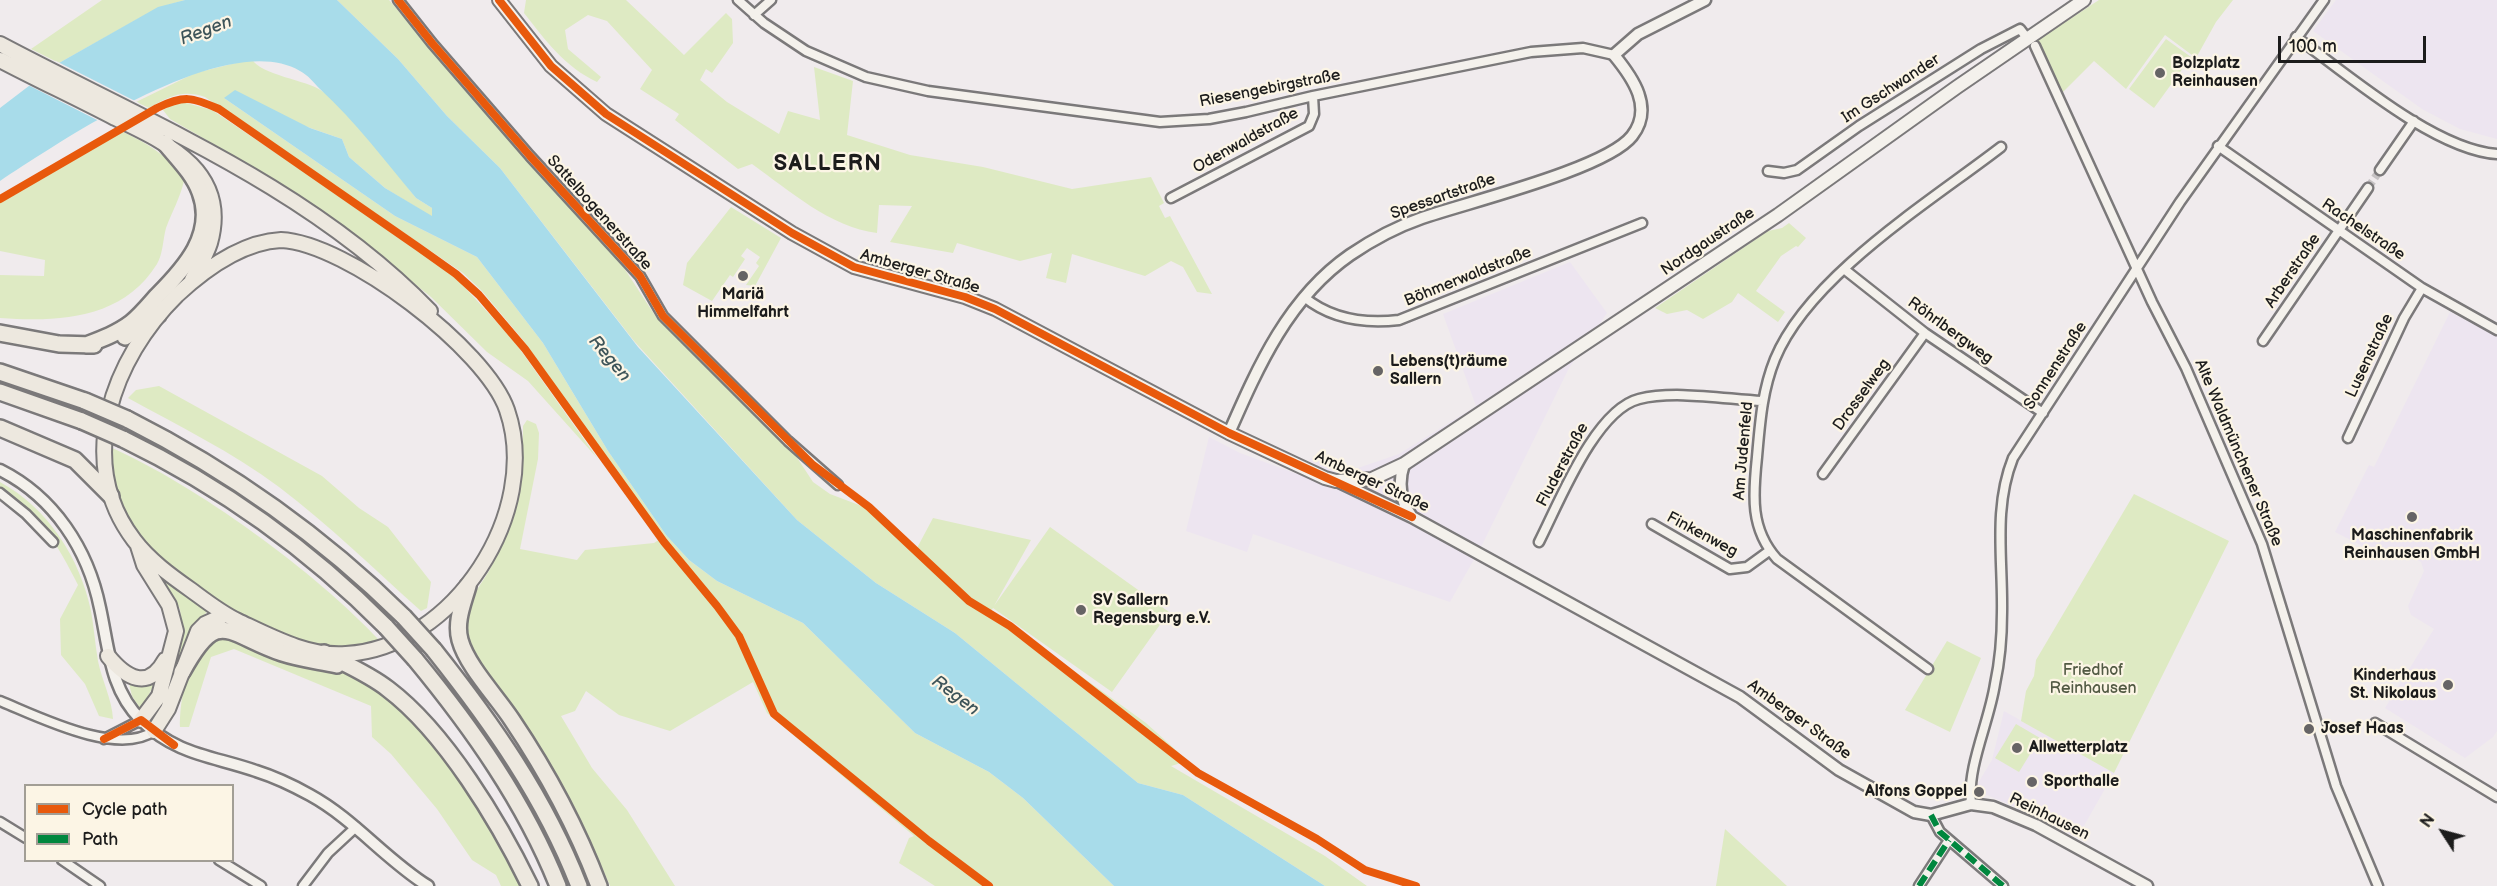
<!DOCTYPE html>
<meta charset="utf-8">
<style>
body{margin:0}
#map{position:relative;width:2497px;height:886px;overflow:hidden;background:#f0ebed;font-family:"Balsamiq Sans",sans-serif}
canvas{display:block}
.legend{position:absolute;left:24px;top:784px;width:210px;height:78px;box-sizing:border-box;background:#fcf5e5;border:2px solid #a29e95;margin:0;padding:8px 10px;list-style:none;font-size:18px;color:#1c1c1c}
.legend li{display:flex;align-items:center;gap:12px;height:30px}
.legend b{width:30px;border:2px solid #a29e95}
.north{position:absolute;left:2413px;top:802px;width:60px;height:60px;-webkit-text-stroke:4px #fcf5e5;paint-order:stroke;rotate:306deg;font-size:16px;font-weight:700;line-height:24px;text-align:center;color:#1c1c1c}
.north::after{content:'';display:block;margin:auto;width:21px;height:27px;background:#1c1c1c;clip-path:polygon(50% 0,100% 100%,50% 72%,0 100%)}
.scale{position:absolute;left:2278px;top:36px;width:148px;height:27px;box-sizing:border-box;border:3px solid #1c1c1c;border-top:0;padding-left:8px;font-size:18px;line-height:21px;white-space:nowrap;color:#1c1c1c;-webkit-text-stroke:4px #fcf5e5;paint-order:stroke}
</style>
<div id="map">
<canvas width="2497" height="886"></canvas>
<ul class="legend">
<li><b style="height:8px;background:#e8590c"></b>Cycle path</li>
<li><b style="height:8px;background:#00873e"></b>Path</li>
</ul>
<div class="north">N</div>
<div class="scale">100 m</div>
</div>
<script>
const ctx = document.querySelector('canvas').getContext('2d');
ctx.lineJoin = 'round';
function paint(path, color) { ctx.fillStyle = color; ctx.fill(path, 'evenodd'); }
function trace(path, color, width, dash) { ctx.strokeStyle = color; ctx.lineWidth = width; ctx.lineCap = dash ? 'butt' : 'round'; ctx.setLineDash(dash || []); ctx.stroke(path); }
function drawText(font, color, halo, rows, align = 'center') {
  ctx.font = font + ' "Balsamiq Sans",sans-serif'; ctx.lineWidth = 4.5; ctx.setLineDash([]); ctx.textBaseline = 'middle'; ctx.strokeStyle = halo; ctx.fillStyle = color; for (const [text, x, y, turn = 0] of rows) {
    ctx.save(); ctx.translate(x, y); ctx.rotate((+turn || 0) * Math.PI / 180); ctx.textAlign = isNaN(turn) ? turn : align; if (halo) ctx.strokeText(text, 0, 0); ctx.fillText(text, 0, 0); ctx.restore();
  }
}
const built = new Path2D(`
 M2336,0h161v139l-37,-10 -38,-20 -109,-78z
 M1570,262l37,51 -38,55 -87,177 -32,57 -197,-68 -6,18 -61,-21 23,-94 31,16 57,21 14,-16 24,10h23l41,-14 77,-48 -33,-92z
 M2450,312l47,24v395l-4,6 -28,21 -80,-50 49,-79 -23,-14 -3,-9 16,-35 -3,-9 -25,-15 -18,7 -43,-22 34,-67 5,2z
 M2004,711l110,62 -37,65 -40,-22 -57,-24 -2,-9 14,-23z`);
const green = new Path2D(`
 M102,0h83l-27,8 -99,55 -28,-14z
 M337,0h52l143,165 52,56 38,44 34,52 138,136 19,29 17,12 50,19 37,35 16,-30 98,22 -37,66 56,-79 119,85 -57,80 -119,-84 -2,3 155,112 42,38 -17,5 154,90 42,30h-42l-142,-91 -45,-12 -183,-150 -79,-50 -79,-63 -163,-179 -134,-173 -53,-52 -49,-57z
 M526,0h100l58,55 42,-42 6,6 1,24 -21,30 -6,-4 -6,11 27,22 52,32 9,-23 32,9 -6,-53 39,14 -6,54 63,20 73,12 89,22 79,-12 13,26 -5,3 6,12 5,-2 42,78 -15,-2 -14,-25 -12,-6 -26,15 -73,-22 -6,29 -20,-5 6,-25 -32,8 -63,-18 -4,10 -63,-11 22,-36 -33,-1 -2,28c-47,-6 -87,-42 -125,-69l-14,5 -63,-49 4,-6 -39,-25 12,-19 -45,-49 -19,-6 -23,15 3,19 33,28 -4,5c-32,-15 -52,-42 -73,-69z
 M2099,0h134l-17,22 -20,36 -31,-23 -39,54 -32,-28 -33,33 -25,-53z
 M2166,39l25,18 -37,51 -25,-19z
 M252,59c8,16 55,21 70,32 31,20 70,77 94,107l16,10v9l-47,-29 -36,-31 -7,-18 -118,-41 171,118 82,41 66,86 65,108 58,84 23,25 28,21 86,42 112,110 74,39 34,26 91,88h-179l-36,-23 10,-25 5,-2 -147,-123 -14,-31 -83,49 -51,-16 -33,-24 -11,20 -14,5 31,52 35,42 48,76h-65c-17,-40 -34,-78 -57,-115 -18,-30 -89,-113 -90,-142 -2,-23 21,-46 30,-66 18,-43 30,-90 30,-137l4,-6 9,4 3,9 -1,26 -18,90 57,11 8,-10 69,-7 9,-6 -140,-197 -41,-49 -19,-18 -258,-176c-23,-8 -37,0 -56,11l-13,-6 59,-29z
 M179,101l33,9 205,138 42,33 55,60 84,118 -70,-78 -41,-29 -56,-55 -71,-57 -105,-72 -85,-49 -7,-9z
 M121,131c26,12 49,25 63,50 -4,17 -12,31 -18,47 -3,11 -3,26 -9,36 -35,56 -99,58 -157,54v-43l44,1 1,-16 -45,-9v-48z
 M731,207l50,31 -26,48 -9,-1 13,-19 -3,-3 4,-6 -13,-9 -6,8 4,3 -12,18 -3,-2 -18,26 -29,-16 4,-22z
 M1789,223l17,15 -8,9 -2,-1 -15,10 -25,35 29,21 -7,10 -40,-29 -6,9 -29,17 -16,-9 -20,4 -12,-6 113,-77 14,-3z
 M159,386l163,90 37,32 29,19 43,55 -4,26 -6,3c-47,-42 -92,-86 -142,-124 -47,-35 -100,-61 -151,-89l8,-8z
 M110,447c86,38 206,125 270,194 -21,4 -42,8 -63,4 -63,-11 -158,-72 -190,-127 -12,-22 -15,-46 -17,-71z
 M0,482c48,26 80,76 91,129 3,16 4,33 7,50 4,20 14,38 15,58l-14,-3 -14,-32 -24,-29 -1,-36 18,-34c-20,-40 -39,-72 -78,-96z
 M2134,494l95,47 -115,232 -93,-52 5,-30 8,-15 2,-16z
 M163,581l45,30 -16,16 -26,74 -6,11 -2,-2 24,-72 -2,-29z
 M227,637c42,13 97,24 135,43 64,32 126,144 160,206h-21l-5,-11 -24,-15 -35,-51 -46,-55 -19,-17 -1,-31 -137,-57 -23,8 -22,70h-9c0,-33 9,-86 47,-90z
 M1947,641l34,17 -31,74 -45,-22z
 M156,680l-13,27h-4l-7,-11 -3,-12 9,2z
 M2016,724l24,14 -21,34 -24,-14z
 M1725,829l62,57h-71z`);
const water = new Path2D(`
 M185,0h152l61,59 49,57 53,52 138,179 159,173 79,63 79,50 183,150 45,12 142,91h-211l-91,-88 -34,-26 -74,-39 -112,-110 -86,-42 -28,-21 -23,-25 -58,-84 -65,-108 -66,-86 -82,-41 -171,-118 11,-8 75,38 32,11 7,18 36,31 47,28v-8l-16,-10c-31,-37 -60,-76 -96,-109 -6,-6 -12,-14 -20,-18 -73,-43 -237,69 -300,110v-73l59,-45 99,-56z`);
const pier = new Path2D(`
 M56,61l83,42 -38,19 -75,-38z`);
const minorTunnel = new Path2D(`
 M2368,188l12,-18`);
const minor = new Path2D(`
 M398,0l34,43 98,113 110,120 23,40 125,125 50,44
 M738,0l26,23 42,28 60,26 62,14 232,31 49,-3 37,-7 67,-16 218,-44 52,-4 31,7
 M754,15l17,-15
 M2296,37c51,37 139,113 201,117
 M2035,46l117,256 34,66 76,176 74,242 42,100
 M2218,146l204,142 75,42
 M2380,170l34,-49
 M1768,171l16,2 13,-3 62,-44 122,-77 39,-20 7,9
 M1171,198l138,-72 5,-12 -1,-18
 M1844,269l81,64 118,80
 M1304,297c27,22 61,27 95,23l243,-97
 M2263,341l105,-153
 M2348,438l56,-120 18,-30
 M1823,474l102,-141
 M0,493l26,21 27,28
 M1652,524l78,45 17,-2 22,-16
 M1539,542c20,-39 56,-132 100,-143 35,-9 86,0 123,2
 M1928,669l-151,-110c-27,-30 -24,-64 -20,-102 3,-34 5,-66 18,-98 34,-83 156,-158 226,-212
 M0,701c37,15 117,56 154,30
 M2375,723l122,74
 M104,739l37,-19
 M1971,804c-4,-38 18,-81 24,-120 5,-23 7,-48 7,-72 1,-52 -9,-104 11,-154l167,-256 144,-202
 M1931,815l9,17 63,54
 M0,822l26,16
 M62,860l38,26
 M219,860l42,26
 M303,886l25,-33 28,-26
 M1919,886l30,-46`);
const tertiary = new Path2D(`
 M1229,433c29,-66 59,-135 121,-178 22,-15 46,-28 72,-37 46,-16 184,-49 210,-82 22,-28 1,-58 -18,-81l24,-21 67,-34
 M1404,464c-6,18 -4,37 8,53
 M0,470c54,27 88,79 100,138 9,41 10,81 41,112 35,35 72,36 115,51 19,6 36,14 54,24 44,24 76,65 118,91
 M1337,481l75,36 328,180 99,73 75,42 17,3 40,-11 22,3 43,18 111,61`);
const secondary = new Path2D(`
 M499,0l52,66 55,48 186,119 62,34 111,30 30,12 234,124 96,45 11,3 36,-2 32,-15 374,-249 179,-128 127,-87`);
const trunk = new Path2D(`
 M0,44c149,79 310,143 430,267
 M0,60c38,20 77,38 115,58 52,25 115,53 95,125 -4,13 -12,25 -18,37
 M281,240c66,3 205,109 226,170 35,101 -53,238 -161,244 -37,3 -74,-17 -108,-33 -17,-8 -32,-20 -47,-31 -20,-14 -42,-30 -57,-50 -60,-79 -21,-182 43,-245 28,-26 65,-53 104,-55z
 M138,546l6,19 25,40 7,26 -17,65 -18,24
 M108,656c18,22 40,35 57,4
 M154,731l14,-22 30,-78 7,-7 20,-9`);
const motorway = new Path2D(`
 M0,333l59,11 35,1
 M125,337l33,-22
 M86,345c16,-6 32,-12 45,-22 10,-8 18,-18 26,-27 28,-28 59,-62 43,-104 -7,-19 -23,-34 -35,-49
 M0,372l85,29
 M0,392l82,29
 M127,419c103,52 194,116 277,198
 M0,428l75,32 36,36
 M123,439c97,47 187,111 263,188
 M468,586c-5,18 -13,36 -8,54 7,26 37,57 52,80 35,52 65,108 87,166
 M434,650c58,73 111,148 145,236
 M324,653c21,11 45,21 64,36 57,43 111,133 142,197
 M415,659c57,69 110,144 143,227
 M182,672c37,-67 44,-38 100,-19 18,6 37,8 55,12`);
const motorwayBridge = new Path2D(`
 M85,401l42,18
 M82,421l41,18
 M404,617l30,33
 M386,627l29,32`);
const quiet = new Path2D(`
 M1931,815l9,17 63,54
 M1919,886l30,-46`);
const cycleway = new Path2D(`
 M398,0l34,43 98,113 110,120 23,40 150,149 56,42 100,94 41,25 188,147 119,66 48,31 51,16
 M499,0l52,66 55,48 186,119 62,34 111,30 30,12 234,124 183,84
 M0,199l157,-91c27,-13 35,-11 62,1l199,138 38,27 23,21 46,54 139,193 53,64 22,30 35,78 155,127 60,45
 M104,739l37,-19 33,25`);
const markers = [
 [2160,73,6,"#666465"],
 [743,276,6,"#666465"],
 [1378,371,6,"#666465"],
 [2412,517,6,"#666465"],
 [1081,610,6,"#666465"],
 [2448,685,6,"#666465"],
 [2309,729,6,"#666465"],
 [2017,748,6,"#666465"],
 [2032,782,6,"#666465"],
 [1979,792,6,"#666465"]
];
const poiNames = [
 ["Bolzplatz",2172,64],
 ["Reinhausen",2172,82],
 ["Mariä",743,295,"center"],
 ["Himmelfahrt",743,313,"center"],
 ["Lebens(t)räume",1390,362],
 ["Sallern",1390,380],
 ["Maschinenfabrik",2412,536,"center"],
 ["Reinhausen GmbH",2412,554,"center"],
 ["SV Sallern",1093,601],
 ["Regensburg e.V.",1093,619],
 ["Kinderhaus",2436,676,"right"],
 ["St. Nikolaus",2436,694,"right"],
 ["Josef Haas",2321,729],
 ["Allwetterplatz",2029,748],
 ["Sporthalle",2044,782],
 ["Alfons Goppel",1967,792,"right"]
];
const streetNames = [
 ["Riesengebirgstraße",1270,89,-11],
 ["Im Gschwander",1891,89,-33],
 ["Odenwaldstraße",1246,141,-29],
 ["Spessartstraße",1443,197,-19],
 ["Sattelbogenerstraße",599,213,48],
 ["Rachelstraße",2363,230,34],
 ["Nordgaustraße",1708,242,-34],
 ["Arberstraße",2293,271,-56],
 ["Amberger Straße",920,272,16],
 ["Böhmerwaldstraße",1468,277,-22],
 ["Röhrlbergweg",1950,331,36],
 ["Lusenstraße",2370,356,-65],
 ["Sonnenstraße",2056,366,-57],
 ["Drosselweg",1862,395,-54],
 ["Am Judenfeld",1744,451,-85],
 ["Alte Waldmünchener Straße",2238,453,67],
 ["Fluderstraße",1563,465,-62],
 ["Amberger Straße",1372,482,25],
 ["Finkenweg",1702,535,28],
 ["Amberger Straße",1799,720,36],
 ["Reinhausen",2049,817,26]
];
const parkNames = [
 ["Friedhof",2093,671],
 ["Reinhausen",2093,689]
];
const waterNames = [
 ["Regen",206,31,-21],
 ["Regen",609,359,50],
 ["Regen",955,696,37]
];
const districtNames = [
 ["SALLERN",828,164]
];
paint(built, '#ede5f0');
paint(green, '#deeac3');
paint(water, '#a8dcea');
paint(pier, '#f0ebed');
trace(minorTunnel, '#c6c2c3', 8, [8, 4]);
trace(minor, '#7b797a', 13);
trace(tertiary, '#7b797a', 15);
trace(secondary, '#7b797a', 16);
trace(trunk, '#7b797a', 18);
trace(motorway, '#7b797a', 20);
trace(minor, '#f4f1ec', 8);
trace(tertiary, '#f4f1ec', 10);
trace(secondary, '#f4f1ec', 12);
trace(trunk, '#ede8df', 14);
trace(motorway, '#ede8df', 15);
trace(motorwayBridge, '#7b797a', 20, []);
trace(motorwayBridge, '#ede8df', 15);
trace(quiet, '#00873e', 6, [12, 6]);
trace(cycleway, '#e8590c', 8);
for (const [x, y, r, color] of markers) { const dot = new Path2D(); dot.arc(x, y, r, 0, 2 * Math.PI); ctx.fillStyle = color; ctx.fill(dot); trace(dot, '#fcf5e5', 2); }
drawText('bold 16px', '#1c1c1c', '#fcf5e5', poiNames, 'left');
drawText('16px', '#1c1c1c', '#fcf5e5', streetNames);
drawText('16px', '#525a44', '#fcf5e5', parkNames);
drawText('italic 18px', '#3d5459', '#fcf5e5', waterNames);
ctx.letterSpacing = '1.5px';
drawText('bold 22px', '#1c1c1c', '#fcf5e5', districtNames);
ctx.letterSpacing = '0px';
</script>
